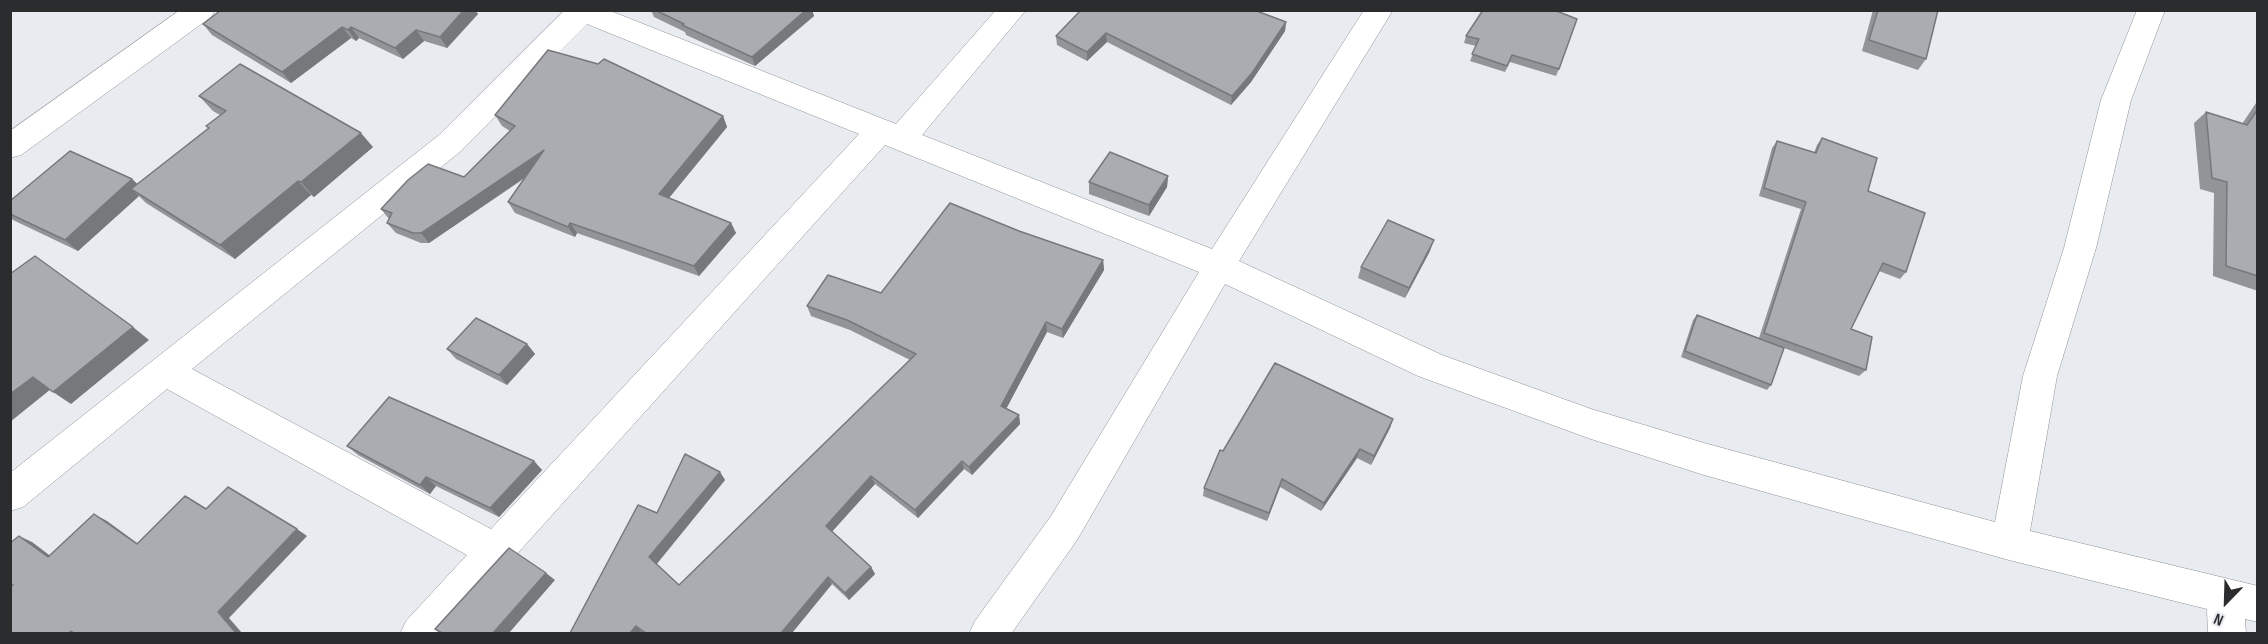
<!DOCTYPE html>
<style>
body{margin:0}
#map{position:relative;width:2268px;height:644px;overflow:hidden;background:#e8ebf0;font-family:"Sofia Sans Condensed",sans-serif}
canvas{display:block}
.frame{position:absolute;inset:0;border:12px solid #2b2c2d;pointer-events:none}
.north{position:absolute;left:2196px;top:572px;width:60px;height:60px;-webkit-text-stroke:4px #e8ebf0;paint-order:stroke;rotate:203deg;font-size:16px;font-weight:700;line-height:24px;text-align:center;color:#2b2c2d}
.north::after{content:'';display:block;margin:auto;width:21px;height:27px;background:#2b2c2d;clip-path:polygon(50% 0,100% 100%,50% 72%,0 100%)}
</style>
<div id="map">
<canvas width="2268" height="644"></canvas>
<div class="frame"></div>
<div class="north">N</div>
</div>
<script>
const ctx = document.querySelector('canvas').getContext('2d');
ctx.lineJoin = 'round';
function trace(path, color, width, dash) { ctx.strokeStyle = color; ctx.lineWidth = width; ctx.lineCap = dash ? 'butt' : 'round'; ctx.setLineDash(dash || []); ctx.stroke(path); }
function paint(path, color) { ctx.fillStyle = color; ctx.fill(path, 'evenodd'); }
const street = new Path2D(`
 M180,10h35l-4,7 -190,138 -11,3v-27z
 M565,10h43l288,114 100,-114h30l-104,125 290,114 152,-239h29l-154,251 203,94 149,54 113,34 291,79 28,-146 41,-128 37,-148 36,-90h28l-34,90 -35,148 -39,128 -27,155 228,55v36l-13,-3 1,15h-38l-1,-25 -198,-49 -305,-85 -113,-36 -173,-63 -193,-92 -148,256 -66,94h-42l6,-13 76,-105 148,-244 -314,-127 -440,489h-45l6,-13 61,-66 -300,-166 -144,118 -13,4v-38l429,-338zM587,24l272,110 -368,395 -299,-160 269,-218z`);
const wall = new Path2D(`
 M221,10h254l3,4 -31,34 -23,-7 -21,18 -44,-21 -3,3 -5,-3 -60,45 -79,-48 -9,-11z
 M651,10h161l2,6 -59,50 -69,-31 -1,-3 -31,-15z
 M1483,10l76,59 -3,7 -46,-14 -5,10 -35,-11 6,-15 -12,-3 2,-7z
 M1873,10h65l-12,49 -8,11 -56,-19z
 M1286,22l-1,9 -34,51 -20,23 -124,-63 -20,19 -30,-16 -1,-9z
 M199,96l174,51 -59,50 -3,-2 -76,64 -89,-56 -7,-7 -61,55 -63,-30 -5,-3v-17l122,-22 5,5 71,-56 -2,-2 14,-11 -7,-4z
 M2258,100v191l-45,-15 1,-83 -14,-4 -6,-66 12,-11 36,12z
 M495,115l228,1 4,11 -58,71 62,25 5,10 -37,43 -122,-43 -2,4 -60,-24 -7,-11 17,-24 -96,65h-8l-25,-10 -9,-10 2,-4 -8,-10 83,-32 46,-46 -8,-5z
 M1822,138l46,53 38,81 -6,7 -21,-8 -28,58 15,41 -7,6 -75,-28 -13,37 -4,5 -86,-33 12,-37 4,-5 62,23 42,-129 -42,-13 13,-48 5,-7 37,12 3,-8z
 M1168,176l-1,11 -18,29 -60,-22v-12z
 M1019,231l84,29 1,10 -41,68 -16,-6 -41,76 13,7 1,9 -48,51 -8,-6 -46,49 -43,-34 -43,47 39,36 4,7 -26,26 -17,-16 -40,49h-222l87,-120 63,-41 5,8 -69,84 23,21 231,-225 -60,-30 -39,-14 -4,-10 74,-13z
 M1430,251l-25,47 -47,-20 3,-11z
 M527,344l8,10 -28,31 -51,-26 -9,-10z
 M1393,419l-3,9 -19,37 -14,-7 -36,53 -41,-24 -13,34 -64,-25 1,-8 19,-37z
 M347,446l187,15 8,9 -43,47 -63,-31 -6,8 -72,-39z`);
const shadedWall = new Path2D(`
 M464,10h11l3,4 -31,34 -7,-11z
 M806,10h6l2,6 -59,50 -3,-9z
 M1286,22l-1,9 -34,51 -20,23 1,-9z
 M342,27l9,11 -60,45 -9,-11z
 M351,27l8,11 -3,3 -8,-11z
 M416,30l8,11 -21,18 -8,-11z
 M1106,33l1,9 -20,19v-9z
 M723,116l4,11 -63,77 -5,-10z
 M361,133l12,14 -59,50 -13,-15z
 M544,150l6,10 -121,83 -8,-10z
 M1168,176l-1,11 -18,29v-11z
 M132,179l13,12 -14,-2 8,7 -61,55 -13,-11z
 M298,181l13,14 -76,64 -15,-14z
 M570,223l7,10 -2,4 -7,-10z
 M731,223l5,10 -37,43 -5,-10z
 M1434,240l-4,11 -25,47 4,-10z
 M1103,260l1,10 -41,68 -1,-9z
 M1046,322l1,10 -44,83 -2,-9z
 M133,327l16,13 -78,64 -18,-12z
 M527,344l8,10 -28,31 -8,-10z
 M33,377l18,12 -41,33v-28z
 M1019,415l1,9 -48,51 -3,-8z
 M1393,419l-3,9 -19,37 3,-9z
 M1360,449l-3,9 -36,53 3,-8z
 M534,461l8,9 -43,47 -9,-9z
 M962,461l2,8 -46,49 -3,-8z
 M720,472l5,8 -69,85 -7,-8z
 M871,476l4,8 -45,50 -4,-8z
 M426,477l10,9 -6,8 -10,-9z
 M1282,479l-2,8 -13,34 2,-8z
 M94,514l13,7 41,30 -11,-7z
 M297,529l10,7 -78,82 13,15h-6l-18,-21z
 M19,536l13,6 29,22 -13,-7z
 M871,567l4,7 -26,26 -4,-7z
 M546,573l9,7 -46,53h-16z
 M828,577l4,7 -40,49h-11z
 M636,626l7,7h-13z`);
const building = new Path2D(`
 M221,10h243l-24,27 -24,-7 -21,18 -44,-21 -3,3 -6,-3 -60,45 -79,-48z
 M655,10h151l-54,47 -70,-32 2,-1z
 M1081,10h173l32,12 -34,51 -20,23 -126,-63 -19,19 -31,-16z
 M1483,10h71l23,9 -18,50 -47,-14 -5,11 -35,-12 7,-15 -13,-3z
 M1878,10h60l-12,49 -57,-19z
 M548,50l50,14 6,-5 119,57 -64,78 72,29 -37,43 -124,-43 -2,4 -60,-25 36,-52 -123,83h-8l-26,-10 5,-10 -11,-4 27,-29 20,-16 36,13 51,-51 -20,-11z
 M240,64l121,69 -60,49 -3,-1 -78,64 -89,-56 78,-61 -3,-2 20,-15 -27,-15z
 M2258,109v167l-32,-10 1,-84 -15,-4 -6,-66 41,13z
 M1822,138l55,20 -9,33 57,22 -19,59 -23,-9 -32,66 21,8 -6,33 -102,-37 42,-131 -42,-14 13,-47 39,12z
 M70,151l62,28 -67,61 -55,-26v-13z
 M1110,152l58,24 -19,29 -60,-23z
 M950,203l69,28 84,29 -41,69 -16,-7 -45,84 18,9 -50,52 -7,-6 -47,49 -44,-34 -45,50 45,41 -26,26 -17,-16 -47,56h-135l-10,-7 -6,7h-60l68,-128 19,8 28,-59 35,18 -71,85 30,28 237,-231 -69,-34 -40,-14 21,-31 53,18z
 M1388,220l46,20 -25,48 -48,-21z
 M35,256l98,71 -80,65 -20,-15 -23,17v-120z
 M1697,315l87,33 -13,37 -86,-34z
 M476,318l51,26 -28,31 -52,-26z
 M1275,363l118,56 -19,37 -14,-7 -36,54 -42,-24 -13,34 -65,-25 16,-38 3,1z
 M389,397l145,64 -44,47 -64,-31 -6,8 -73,-39z
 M228,487l69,42 -79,83 18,21h-162l-3,-2 -2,2h-59v-46l3,-2 -3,-2v-40l9,-7 29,21 46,-43 43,30 48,-48 21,13z
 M509,548l37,25 -53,60h-51l-7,-4z`);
trace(street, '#8f9296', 1);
paint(street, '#fff');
paint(wall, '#929498');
paint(shadedWall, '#77787c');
paint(building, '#aaacb1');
trace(building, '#77787c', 1.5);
</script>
